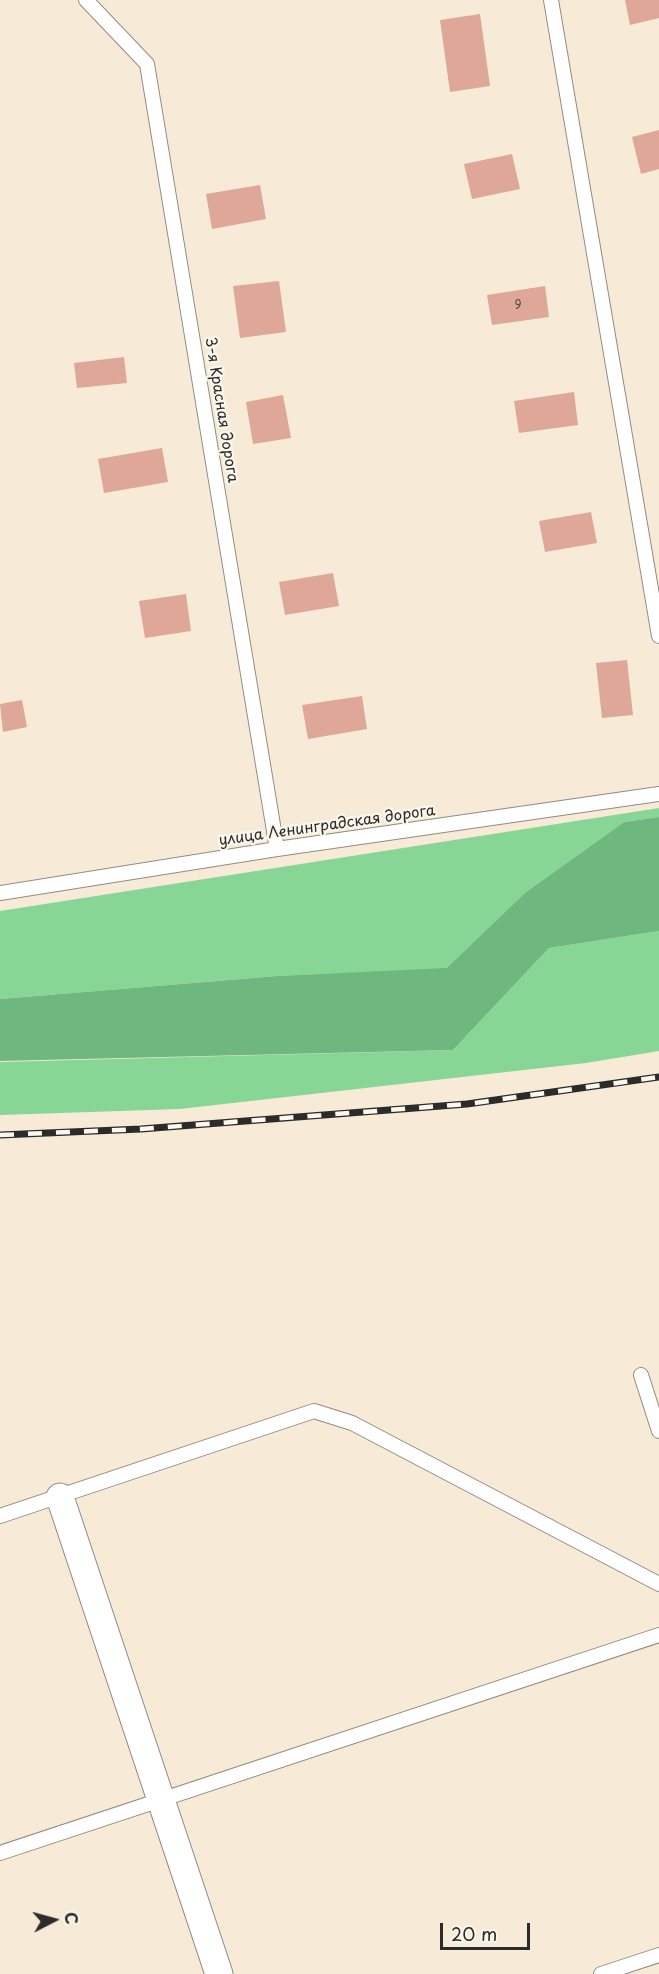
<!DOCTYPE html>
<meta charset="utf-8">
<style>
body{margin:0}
#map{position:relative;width:659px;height:1974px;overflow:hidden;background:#f7ebd8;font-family:"Playpen Sans",sans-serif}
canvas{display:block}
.north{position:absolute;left:24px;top:1890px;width:60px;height:60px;-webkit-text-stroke:4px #fbf7ec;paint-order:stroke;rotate:84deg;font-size:16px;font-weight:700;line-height:24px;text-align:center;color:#2b2b2b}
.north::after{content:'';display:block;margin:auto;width:21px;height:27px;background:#2b2b2b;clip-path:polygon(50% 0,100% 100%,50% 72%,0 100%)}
.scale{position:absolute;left:440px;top:1923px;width:90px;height:27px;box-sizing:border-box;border:3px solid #2b2b2b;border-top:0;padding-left:8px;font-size:18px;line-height:21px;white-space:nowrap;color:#2b2b2b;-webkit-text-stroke:4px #fbf7ec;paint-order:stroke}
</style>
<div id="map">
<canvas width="659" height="1974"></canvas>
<div class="north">С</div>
<div class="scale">20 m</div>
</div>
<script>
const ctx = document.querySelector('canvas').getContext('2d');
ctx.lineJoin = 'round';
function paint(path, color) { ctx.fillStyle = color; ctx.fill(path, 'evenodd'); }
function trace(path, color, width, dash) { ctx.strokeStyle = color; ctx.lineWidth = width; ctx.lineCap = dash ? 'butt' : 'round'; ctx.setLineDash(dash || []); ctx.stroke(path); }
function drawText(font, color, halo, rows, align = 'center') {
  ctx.font = font + ' "Playpen Sans",sans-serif'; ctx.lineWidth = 4.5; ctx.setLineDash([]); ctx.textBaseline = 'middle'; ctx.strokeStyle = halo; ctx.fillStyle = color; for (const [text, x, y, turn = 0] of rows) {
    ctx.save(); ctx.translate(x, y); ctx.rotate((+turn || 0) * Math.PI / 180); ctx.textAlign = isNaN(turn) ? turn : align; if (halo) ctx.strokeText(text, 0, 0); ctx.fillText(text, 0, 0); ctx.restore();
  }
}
const green = new Path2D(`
 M659,808v9l-35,5 -98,70 -79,77 -170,7 -277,23v-88z
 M659,931v120l-73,12 -406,46 -180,6v-53l453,-12 96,-102z`);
const forest = new Path2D(`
 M659,817v114l-110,17 -96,102 -453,11v-62l277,-23 170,-8 79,-76 98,-70z`);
const building = new Path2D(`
 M625,0h34v18l-29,7z
 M480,14l10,72 -40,6 -10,-72z
 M659,130v39l-18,5 -9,-37z
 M512,154l8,35 -48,10 -8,-35z
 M260,185l6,34 -54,10 -6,-35z
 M279,281l7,51 -46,6 -7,-52z
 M545,286l4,31 -57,8 -5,-30z
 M124,357l3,26 -50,5 -3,-25z
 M574,392l4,33 -59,8 -5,-32z
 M283,395l8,43 -38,6 -7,-42z
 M162,448l6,34 -64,11 -6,-34z
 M591,512l6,31 -52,9 -6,-31z
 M333,573l6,33 -54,9 -6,-33z
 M186,594l5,37 -46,7 -6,-37z
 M627,660l6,55 -31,3 -6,-55z
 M362,696l5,33 -59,10 -6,-34z
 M22,700l5,27 -24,5 -3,-28z`);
const lane = new Path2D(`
 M86,0l61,64 130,785
 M551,0l108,636
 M0,893l277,-44 382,-55
 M641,1375l18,56
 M0,1516l314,-105 38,12 307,161
 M0,1853l659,-218
 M601,1974l58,-19`);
const street = new Path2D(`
 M60,1497l159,477`);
const rail = new Path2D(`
 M0,1135l141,-6 326,-25 192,-27`);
const numberNames = [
 ["9",518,306]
];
const streetNames = [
 ["3-я Красная дорога",221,410,81],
 ["улица Ленинградская дорога",327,826,-8]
];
paint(green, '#88d695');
paint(forest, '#6eb77e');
paint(building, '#dea798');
trace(lane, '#918b82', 16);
trace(street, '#918b82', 29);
trace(lane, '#fff', 14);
trace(street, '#fff', 27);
trace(rail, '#2b2b2b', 7);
trace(rail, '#fbf7ec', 4.5, [14]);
drawText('12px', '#584a46', null, numberNames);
drawText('15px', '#2b2b2b', '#fbf7ec', streetNames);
</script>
